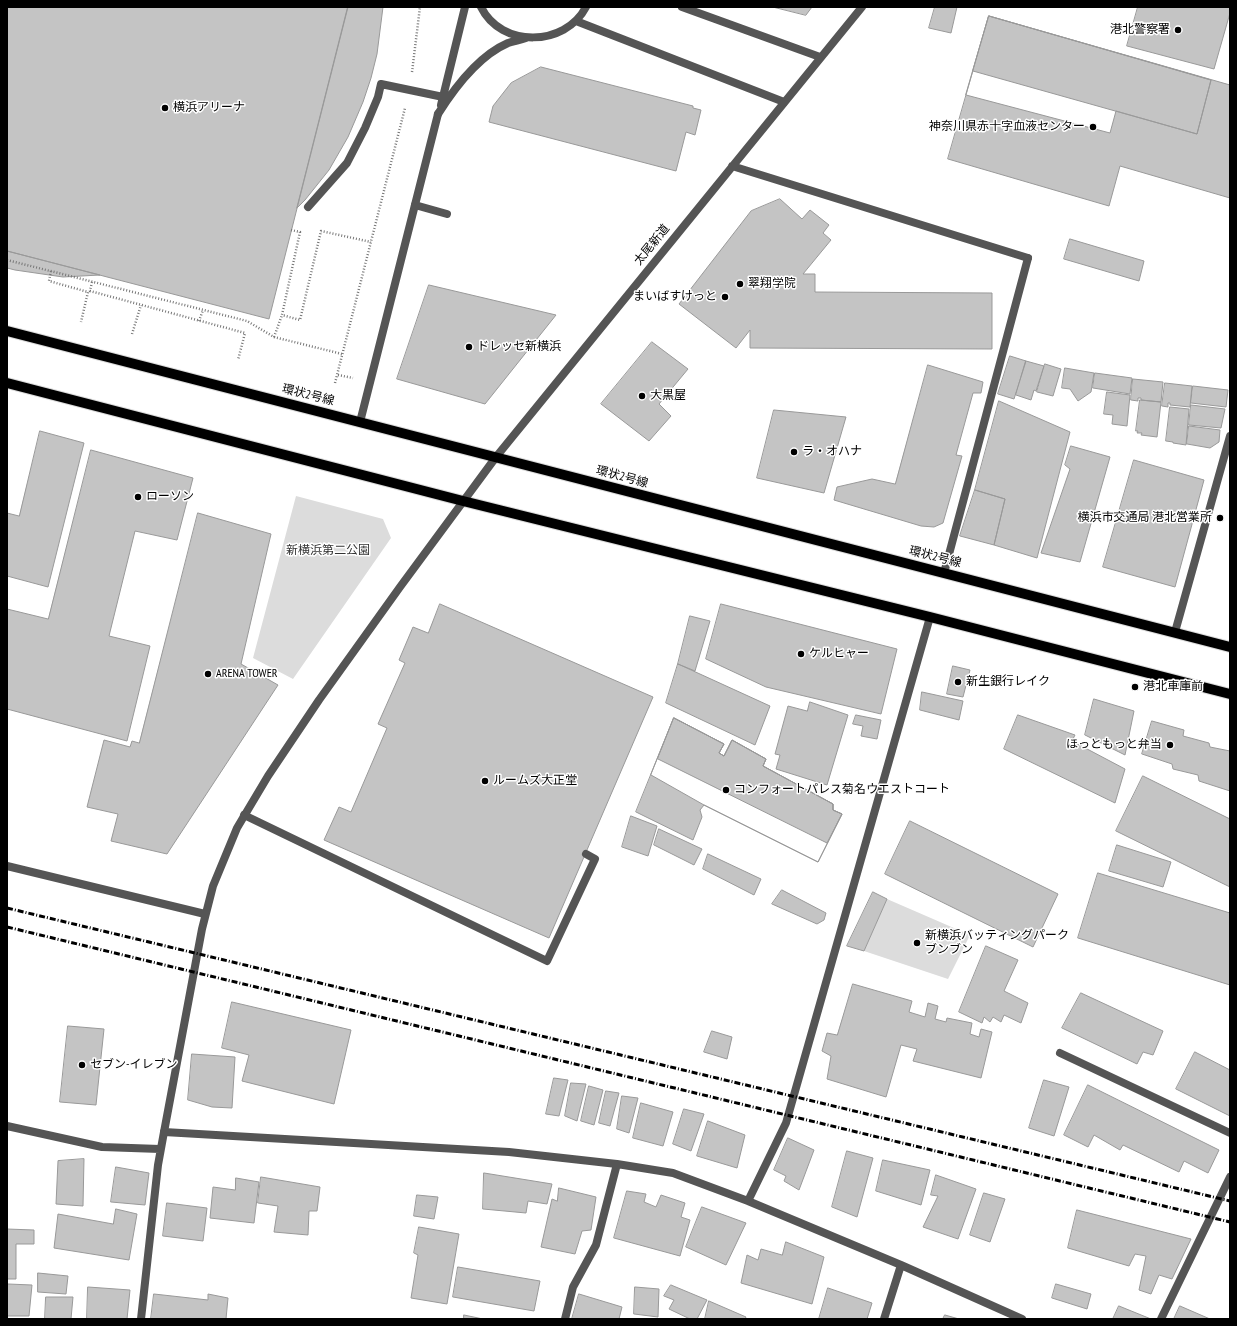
<!DOCTYPE html>
<meta charset="utf-8">
<style>
body{margin:0}
#map{position:relative;width:1237px;height:1326px;overflow:hidden;background:#fff;font-family:"PT Sans Narrow",sans-serif}
canvas{display:block}
.frame{position:absolute;inset:0;border:8px solid #000;pointer-events:none}
</style>
<div id="map">
<canvas width="1237" height="1326"></canvas>
<div class="frame"></div>
</div>
<script>
const ctx = document.querySelector('canvas').getContext('2d');
ctx.lineJoin = 'round';
function paint(path, color) { ctx.fillStyle = color; ctx.fill(path, 'evenodd'); }
function trace(path, color, width, dash) { ctx.strokeStyle = color; ctx.lineWidth = width; ctx.lineCap = dash ? 'butt' : 'round'; ctx.setLineDash(dash || []); ctx.stroke(path); }
function drawText(font, color, halo, rows, align = 'center') {
  ctx.font = font + ' "PT Sans Narrow","Noto Sans JP",sans-serif'; ctx.lineWidth = 3; ctx.setLineDash([]); ctx.textBaseline = 'middle'; ctx.strokeStyle = halo; ctx.fillStyle = color; for (const [text, x, y, turn = 0] of rows) {
    ctx.save(); ctx.translate(x, y); ctx.rotate((+turn || 0) * Math.PI / 180); ctx.textAlign = isNaN(turn) ? turn : align; if (halo) ctx.strokeText(text, 0, 0); ctx.fillText(text, 0, 0); ctx.restore();
  }
}
const green = new Path2D(`
 M296,496l87,23 8,19 -98,141 -40,-21z
 M887,899l83,36 -22,44 -84,-28z`);
const building = new Path2D(`
 M7,7h341l-79,312 -262,-68z
 M348,7h35l-6,47 -6,24 -8,24 -15,35 -19,33 -24,30 -8,8z
 M773,7h39l-6,8z
 M935,7h22l-6,26 -22,-5z
 M1138,7h92v6l-16,56 -87,-23z
 M989,16l241,69v113l-110,-32 -11,40 -161,-47z
 M989,16l222,64 -14,54 -81,-23 -6,22 -144,-38z
 M989,16l222,64 -14,54 -224,-63z
 M541,67l152,39v2l8,2 -6,25 -9,-3 -10,39 -187,-49 4,-16 18,-23z
 M780,199l22,20 8,-9 19,15 -6,8 8,7 -28,34h12v18l177,1v56l-242,-1v-18l-14,18 -57,-44 72,-93z
 M1070,239l74,22 -5,20 -75,-22z
 M7,251l93,24 -37,2 -48,-7 -8,-2z
 M429,285l127,30 -71,89 -88,-25z
 M652,342l36,27 -29,35 12,12 -22,25 -48,-37z
 M1010,356l16,5 -12,38 -16,-5z
 M1026,361l18,5 -8,25 -2,-1 -3,10 -15,-5z
 M1045,364l16,5 -8,27 -16,-4z
 M928,365l55,17 -2,11h-8l-17,62 6,1 -19,67 -9,4 -13,-1 -87,-26 3,-13 35,-8 23,5z
 M1065,368l29,5 -3,19 -13,9 -8,-12 -8,-1z
 M1095,373l37,5 -2,16 -37,-6z
 M1133,379l30,3 -2,20 -20,-2v-2h-3v3l-7,-1z
 M1165,383l27,3 -2,21 -20,-2v-2h-2v4l-6,-1z
 M1193,386l35,4 -2,17 -35,-4z
 M1107,392l23,3 -3,31 -15,-2 1,-9 -9,-1z
 M1140,400l21,2 -4,35 -16,-2 1,-2h-5l1,-2h-2z
 M999,401l71,31 -33,126 -43,-13 11,-46 -30,-9z
 M1191,405l34,4 -4,19 -32,-3z
 M1170,407l19,2 -3,36 -13,-2v-1l-7,-1z
 M774,410l72,7 -22,76 -67,-15z
 M1189,426l31,4 -1,12 -9,6 -23,-4z
 M40,431l44,12 -36,144 -41,-11v-63l12,3z
 M1071,446l39,11 -30,105 -39,-9 29,-84 -5,-4z
 M91,450l102,28 -16,62 -42,-9 -26,105 41,10 -23,95 -120,-32v-100l41,10z
 M1134,460l70,20 -29,107 -72,-20z
 M975,490l30,9 -11,46 -34,-9z
 M198,513l73,21 -30,130 37,21 -111,169 -56,-13 7,-27 -31,-7 17,-67 26,7 2,-6 7,2z
 M440,604l213,93 -104,241 -225,-98 15,-33 12,5 36,-84 -9,-4 27,-61 -6,-3 14,-33 15,6z
 M721,604l176,45 -16,65 -115,-27 -60,-28z
 M690,616l20,5 -15,50 -17,-7z
 M678,664l92,42 -15,39 -89,-42z
 M953,666l17,4 -7,27 -16,-3z
 M922,692l41,9 -4,19 -39,-10z
 M1094,699l40,12 -9,44 -40,-20z
 M810,702l38,13 -21,70 -51,-16 4,-14 -5,-1 13,-48 19,5z
 M856,715l25,5 -4,19 -16,-3 2,-10 -10,-2z
 M1018,715l57,20 -3,6 53,28 -10,34 -111,-54z
 M674,718l50,26 -5,9 5,3 8,-16 34,19 -3,7 70,38v6l9,4 -24,48 -114,-57 -4,5 2,7 -9,23 -57,-28z
 M674,718l50,26 -5,9 5,3 8,-16 34,19 -3,7 70,38v6l9,4 -24,48 -114,-57 -53,-30z
 M674,718l50,26 -5,9 5,3 8,-16 34,19 -3,7 70,38v6l9,4 -15,29 -169,-84z
 M1152,721l32,9 -1,6 26,7 1,4 20,4v40l-31,-10 -1,-6 -25,-6 -1,-5 -30,-10z
 M1143,776l87,43v68l-114,-56z
 M631,816l26,10 -9,30 -26,-9z
 M910,821l148,73 -25,53 -148,-73z
 M659,829l43,20 -8,16 -40,-20z
 M1117,845l54,17 -8,25 -54,-16z
 M708,854l53,25 -7,16 -51,-26z
 M1098,873l132,40v72l-152,-47z
 M782,890l44,23 -2,7 -7,4 -45,-20z
 M873,892l14,7 -23,52 -17,-5z
 M986,946l32,14 -14,31 24,12 -7,20 -17,-8 -3,7 -8,-5 -3,5 -6,-5 -2,6 -23,-11z
 M853,984l59,17 -3,11 16,5 3,-14 10,3 -3,13 11,3 1,-4 25,5 -2,11 9,3 2,-8 11,3 -11,46 -68,-17 4,-12 -16,-4 -15,52 -59,-18 4,-23 -9,-5 5,-18 10,2z
 M1081,993l82,38 -10,24 -10,-3 -6,12 -75,-36z
 M232,1002l119,28 -17,74 -92,-23 7,-26 -27,-7z
 M68,1026l36,3 -8,76 -36,-3z
 M712,1031l20,6 -5,22 -23,-7z
 M1195,1052l35,18v46l-54,-27z
 M192,1054l43,3 -3,51 -20,-1 -24,-7z
 M554,1078l14,2 -9,36 -13,-2z
 M1044,1080l25,7 -15,49 -25,-8z
 M571,1083l15,1 -9,37 -12,-5z
 M1088,1085l131,65 -11,23 -24,-12 -5,11 -56,-27 -3,5 -26,-15 -6,12 -24,-12z
 M589,1086l14,4 -9,35 -13,-4z
 M606,1091l13,2 -9,33 -11,-3z
 M622,1096l16,2 -9,35 -12,-4z
 M641,1103l32,9 -10,34 -30,-8z
 M684,1109l20,5 -13,37 -18,-7z
 M708,1121l37,14 -8,33 -40,-12z
 M788,1138l26,12 -15,40 -15,-9 2,-5 -12,-6z
 M847,1151l26,7 -16,59 -25,-10z
 M84,1159l-1,47 -27,-2 2,-43z
 M883,1160l47,10 -9,35 -45,-14z
 M116,1167l33,6 -4,32 -34,-3z
 M484,1173l68,11 -5,20 -19,-3 -2,12 -43,-4z
 M936,1175l40,14 -18,50 -35,-12 15,-31 -7,-1z
 M261,1177l59,10 -3,24h-8l-1,24 -34,-3 4,-26 -20,-3z
 M236,1178l23,4 -5,41 -44,-5 3,-31 22,3z
 M559,1188l37,9 -5,33 -9,1 -7,23 -34,-7 11,-48 5,2z
 M627,1191l19,3 -2,8 12,5 5,-12 24,8 -4,14 9,3 -10,36 -66,-18z
 M984,1193l21,6 -15,43 -20,-7z
 M417,1195l21,2 -4,22 -20,-3z
 M167,1203l40,5 -4,33 -40,-5z
 M702,1207l44,16 -20,42 -40,-18z
 M116,1209l21,5 -8,46 -75,-12 4,-34 55,10z
 M1077,1210l114,29 -19,40 -13,-4 -8,19 -12,-4 7,-34 -11,-2 -6,12 -61,-18z
 M419,1227l40,7 -12,70 -36,-6 7,-43 -4,-2z
 M7,1229l27,1v14h-18v35h-9z
 M786,1242l38,15 -12,47 -71,-21 6,-28 11,5 3,-11 21,6z
 M458,1267l82,14 -6,30 -81,-14z
 M38,1273l30,3 -2,18 -28,-2z
 M8,1284l24,1 -3,31h-22z
 M1056,1284l35,10 -4,15 -35,-11z
 M671,1285l36,15 -10,19h-7l-21,-10 5,-9 -10,-4z
 M88,1287l42,3 -3,29h-40z
 M635,1287l24,2 -1,28 -24,-3z
 M828,1288l44,15 -5,16h-48z
 M154,1294l54,6v-6l20,4 -2,21h-75z
 M579,1294l43,13 -3,12h-47z
 M46,1297h27l-2,22h-26z
 M709,1301l37,16 -1,2h-40z
 M1119,1306l32,13h-38z
 M1180,1306l30,13h-36z
 M464,1315l19,4h-19z
 M945,1315l14,4h-16z`);
const path = new Path2D(`
 M412,72l8,-65
 M291,230l9,2 -18,83 18,5 21,-89 50,11
 M7,260l240,61 27,16 68,17
 M51,271l-2,10 39,11 -7,30
 M92,282l-2,9 155,42 -7,27
 M199,321l4,-11
 M132,334l9,-29
 M274,337l8,-22
 M338,375l15,3
 M335,383l70,-275`);
const service = new Path2D(`
 M415,205l32,9
 M308,207l39,-44 18,-35 13,-31 3,-13 67,14
 M244,815l303,146 48,-102 -9,-5`);
const minor = new Path2D(`
 M481,7c20,41 84,40 105,0
 M682,7l138,50
 M576,21l208,81
 M441,105l24,-98
 M438,114c17,-27 40,-58 70,-71 6,-2 12,-3 18,-5
 M944,573l84,-315
 M1175,632l55,-196
 M1060,1053l170,80
 M7,1126l95,21 58,2
 M748,1201l38,-78 144,-506
 M141,1319l17,-154 6,-33 345,20 108,12 56,9 75,28 153,64 121,54
 M565,1319l8,-32 23,-42 21,-81
 M884,1319l17,-54
 M1161,1319l69,-142`);
const tertiary = new Path2D(`
 M732,166l296,92
 M360,422l78,-308
 M7,866l198,48
 M164,1132l38,-203 11,-43 24,-58 31,-52 51,-76 81,-113 96,-130 366,-450`);
const primary = new Path2D(`
 M7,331l1223,316
 M7,383l456,118 467,116 300,77`);
const rail = new Path2D(`
 M7,908l1223,293
 M7,927l1223,295`);
const markers = [
 [1178,30,4,"#000"],
 [165,108,4,"#000"],
 [1093,127,4,"#000"],
 [740,284,4,"#000"],
 [725,297,4,"#000"],
 [469,347,4,"#000"],
 [642,396,4,"#000"],
 [794,452,4,"#000"],
 [138,497,4,"#000"],
 [1220,518,4,"#000"],
 [801,654,4,"#000"],
 [208,674,4,"#000"],
 [958,682,4,"#000"],
 [1135,687,4,"#000"],
 [1170,745,4,"#000"],
 [485,781,4,"#000"],
 [726,790,4,"#000"],
 [917,943,4,"#000"],
 [82,1065,4,"#000"]
];
const poiNames = [
 ["港北警察署",1170,30,"right"],
 ["横浜アリーナ",173,108],
 ["神奈川県赤十字血液センター",1085,127,"right"],
 ["翠翔学院",748,284],
 ["まいばすけっと",717,297,"right"],
 ["ドレッセ新横浜",477,347],
 ["大黒屋",650,396],
 ["ラ・オハナ",802,452],
 ["ローソン",146,497],
 ["横浜市交通局 港北営業所",1212,518,"right"],
 ["ケルヒャー",809,654],
 ["ARENA TOWER",216,674],
 ["新生銀行レイク",966,682],
 ["港北車庫前",1143,687],
 ["ほっともっと弁当",1162,745,"right"],
 ["ルームズ大正堂",493,781],
 ["コンフォートパレス菊名ウエストコート",734,790],
 ["新横浜バッティングパーク",925,936],
 ["ブンブン",925,950],
 ["セブン-イレブン",90,1065]
];
const streetNames = [
 ["太尾新道",652,245,-51],
 ["環状2号線",308,395,14],
 ["環状2号線",622,477,15],
 ["環状2号線",935,557,14]
];
const parkNames = [
 ["新横浜第二公園",328,551]
];
paint(green, '#dcdcdc');
paint(building, '#c4c4c4');
trace(building, '#999', 1);
trace(primary, '#dbdbdb', 12);
trace(path, '#777', 2.5, [1, 2]);
trace(service, '#555', 8);
trace(minor, '#555', 8);
trace(tertiary, '#555', 8);
trace(primary, '#000', 10);
trace(rail, '#000', 3, [6, 2, 1, 2]);
for (const [x, y, r, color] of markers) { const dot = new Path2D(); dot.arc(x, y, r, 0, 2 * Math.PI); ctx.fillStyle = color; ctx.fill(dot); trace(dot, '#fff', 1.5); }
drawText('12px', '#000', '#fff', poiNames, 'left');
drawText('12px', '#000', '#fff', streetNames);
drawText('12px', '#333', '#fff', parkNames);
</script>
